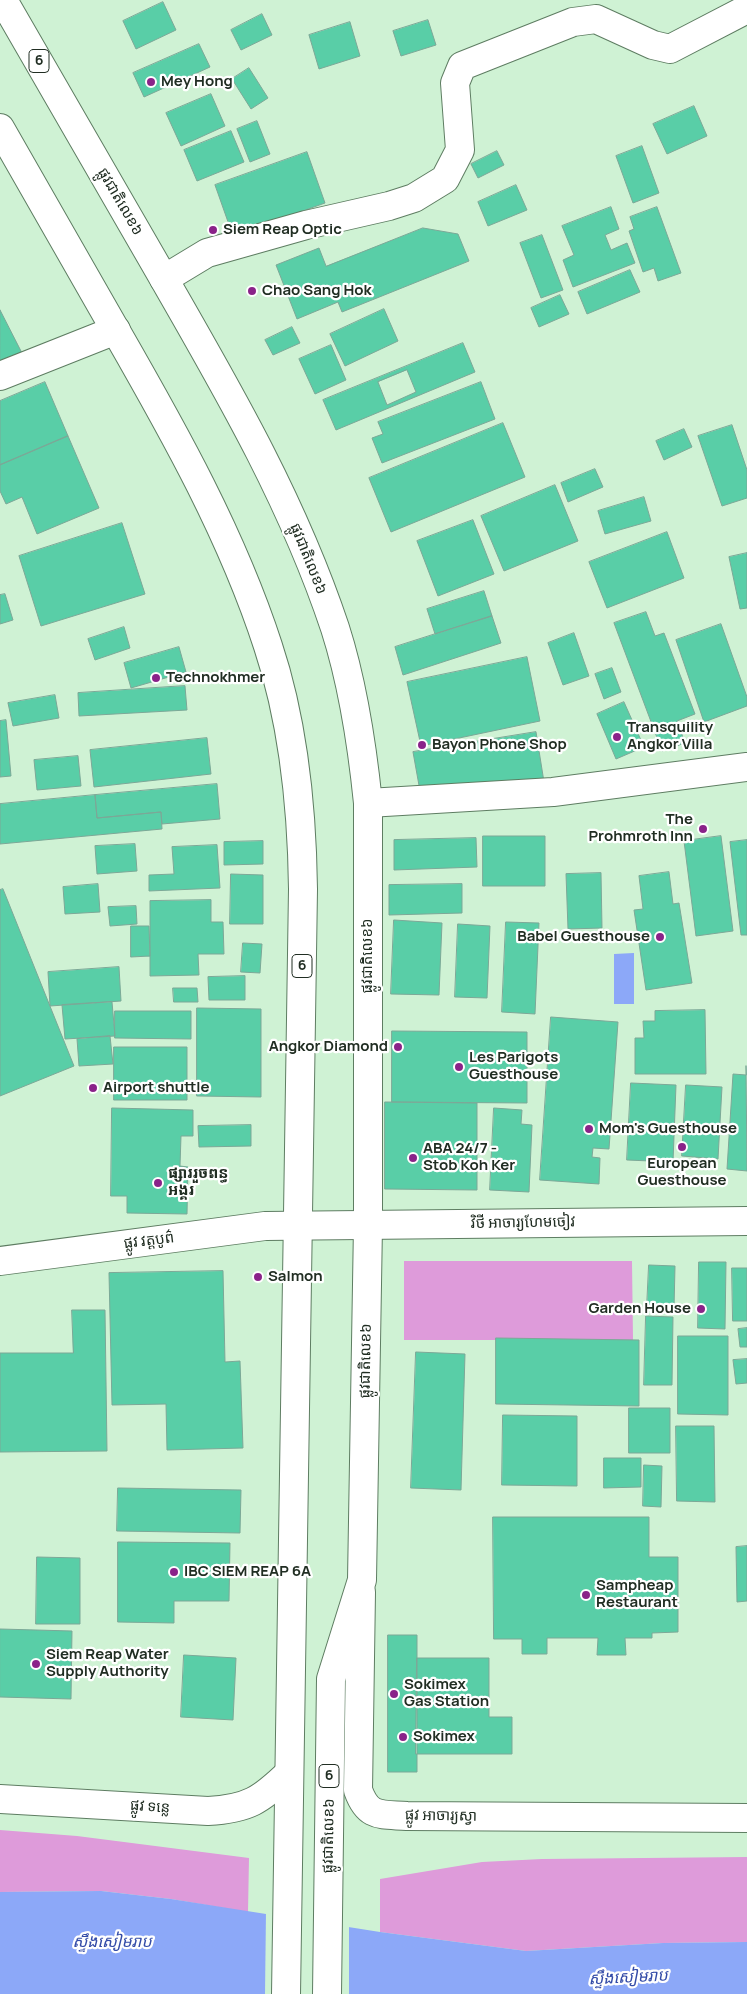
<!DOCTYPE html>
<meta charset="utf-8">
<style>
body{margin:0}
canvas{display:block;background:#cff2d4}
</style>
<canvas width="747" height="1994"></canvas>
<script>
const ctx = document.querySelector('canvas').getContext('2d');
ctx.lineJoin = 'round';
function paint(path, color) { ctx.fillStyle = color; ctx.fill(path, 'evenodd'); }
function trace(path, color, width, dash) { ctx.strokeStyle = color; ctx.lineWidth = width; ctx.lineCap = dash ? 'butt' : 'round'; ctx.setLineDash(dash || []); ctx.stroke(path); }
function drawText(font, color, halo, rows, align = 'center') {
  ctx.font = font + ' Manrope,"Noto Sans Khmer",sans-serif'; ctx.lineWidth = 4.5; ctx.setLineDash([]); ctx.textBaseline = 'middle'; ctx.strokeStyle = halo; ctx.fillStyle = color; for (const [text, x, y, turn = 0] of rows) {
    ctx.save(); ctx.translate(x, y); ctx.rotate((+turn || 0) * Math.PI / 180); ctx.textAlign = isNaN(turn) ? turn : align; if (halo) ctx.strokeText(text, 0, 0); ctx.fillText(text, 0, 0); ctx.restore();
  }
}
const green = new Path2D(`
 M404,1261h228l1,79h-229z
 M0,1830l77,6 172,22 -1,54 -77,-13 -70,-8 -101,1z
 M747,1857v85l-84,1 -137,8 -146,-19v-53l102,-17 60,-3z`);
const water = new Path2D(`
 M634,953v51h-20v-50z
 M101,1891l70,8 209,33 146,19 137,-8 84,-1v52h-747v-102z`);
const pier = new Path2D(`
 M266,1912l83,13v69h-84z`);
const building = new Path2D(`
 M163,2l13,28 -40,19 -13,-28z
 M262,14l10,21 -31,15 -10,-20z
 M428,20l8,25 -35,11 -8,-25z
 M350,22l10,34 -41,13 -10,-34z
 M199,44l11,23 -66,30 -11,-24z
 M249,68l19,30 -17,11 -19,-30z
 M211,94l14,32 -44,20 -15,-33z
 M694,106l13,30 -40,18 -14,-30z
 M257,121l13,33 -20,8 -13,-33z
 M231,131l13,31 -47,19 -13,-31z
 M642,146l17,47 -26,10 -17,-47z
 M497,151l7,14 -26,13 -7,-14z
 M307,152l18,51 -92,33 -18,-51z
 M516,185l11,25 -39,16 -10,-24z
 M611,207l8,22 -14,6 6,15 16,-7 8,20 -62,24 -10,-27 11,-5 -12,-29z
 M657,207l24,66 -23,8 -4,-13 -11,4 -14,-41 5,-2 -4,-12z
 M423,228l35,6 11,27 -127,51 -4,-10 -41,17 -21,-54 43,-17 7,18z
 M542,235l21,55 -22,8 -21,-55z
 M630,270l10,22 -53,22 -9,-22z
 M560,295l9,19 -30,13 -8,-19z
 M384,309l14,32 -53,25 -15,-32z
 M0,310l24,47 -24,12z
 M292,327l8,16 -27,12 -8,-15z
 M463,343l12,29 -139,58 -13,-30zM407,370l9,22 -29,13 -9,-23z
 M331,345l15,35 -31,14 -16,-35z
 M45,382l23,54 -68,29v-64z
 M481,382l14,37 -113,44 -10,-25 11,-4 -5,-12z
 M503,423l22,54 -134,55 -22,-54z
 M732,425l15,45v28l-25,8 -24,-70z
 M684,429l8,18 -28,13 -8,-19z
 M68,436l31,72 -62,26 -15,-37 -16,7 -6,-13v-26z
 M595,469l8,18 -35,15 -7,-19z
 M555,485l23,56 -74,30 -23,-55z
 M644,497l7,24 -46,13 -7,-23z
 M473,520l21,54 -56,22 -21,-55z
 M122,523l23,71 -104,32 -22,-70z
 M667,532l17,46 -77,30 -18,-46z
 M747,553v55l-7,1 -11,-52z
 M484,591l8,25 -57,18 -8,-25z
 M5,594l8,26 -13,4v-29z
 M646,612l9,24 9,-3 31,81 -18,7 8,22 -23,8 -48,-128z
 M492,616l9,27 -98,32 -8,-28z
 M721,624l26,73v9l-43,16 -28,-82z
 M124,627l6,21 -35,12 -7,-21z
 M574,633l15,43 -26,9 -15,-42z
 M179,647l7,25 -55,16 -7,-25z
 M527,657l13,64 -119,25 -14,-64z
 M612,668l9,24 -17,7 -9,-25z
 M185,686l2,24 -108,6 -1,-23z
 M55,695l4,23 -46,8 -5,-23z
 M624,702l20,45 -28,12 -19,-45z
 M6,720l5,56 -11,1v-56z
 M536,732l8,50 -124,9 -7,-39z
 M207,738l4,36 -117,13 -4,-37z
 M78,756l3,30 -44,4 -3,-30z
 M217,784l3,35 -58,5 -1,-12 -64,6 -2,-23z
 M95,795l2,23 64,-6 1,17 -162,15v-40z
 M483,836h62v50h-62z
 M721,836l12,95 -37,5 -12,-95z
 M476,838l1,29 -83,3v-30z
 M747,840v95h-6l-11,-93z
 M263,841v23l-39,1v-23z
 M135,844l2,27 -40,3 -2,-28z
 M217,845l3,43 -71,3v-16l25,-1 -2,-27z
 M669,872l4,32 6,-1 13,80 -46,7 -12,-80 9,-1 -4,-33z
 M601,873l1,55 -34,1 -2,-55z
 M231,874l32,1v49h-33z
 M98,884l2,28 -35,2 -2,-27z
 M462,884v29l-73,2v-30z
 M3,889l71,177 -74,30v-206z
 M211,900v22h12l1,32h-26l1,21 -49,1v-75z
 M136,906l1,18 -27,2 -2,-19z
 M394,920l48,3 -3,72 -48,-1z
 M506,922l33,1 -4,91 -33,-2z
 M458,924l32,2 -3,72 -32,-1z
 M131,926h18l1,30 -19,1z
 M243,943l19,1 -2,29 -19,-1z
 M119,967l2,34 -71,5 -2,-34z
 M245,976v24h-36l-1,-23z
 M173,988h24l1,14h-24z
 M112,1002l3,34 -50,3 -3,-34z
 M197,1008l64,1v88l-64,-1z
 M705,1010l1,64h-71v-36h9l-1,-17h12v-10z
 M115,1011h76v28l-76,-1z
 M551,1017l67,5 -9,127 -16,-1 -1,9 8,1 -1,26 -59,-4z
 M392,1031l135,1v71l-135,-1z
 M110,1036l3,28 -34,2 -2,-27z
 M114,1047h73v53h-73z
 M746,1066l1,105 -20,-2 6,-95 13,1z
 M631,1083l45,2 -3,77 -46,-2z
 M686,1085l36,2 -4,72 -36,-3z
 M385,1102l92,1v87l-92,-1z
 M112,1108l81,2v26h-12l-1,30 8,1 -1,47 -60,-1v-17h-16z
 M494,1108l28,2 -1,14 11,1 -3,67 -39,-2z
 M251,1125v21l-52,1 -1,-21z
 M699,1262h27l-1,67 -27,-1z
 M649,1265l26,1 -1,43 -27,-2z
 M732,1268h15v53h-14z
 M223,1271l2,91 15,-1 3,87 -76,2 -1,-46 -54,1 -3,-132z
 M72,1310h33l2,141 -107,1v-99h73z
 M646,1316l27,1 -1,68h-28z
 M747,1328v19h-7l-2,-18z
 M678,1336h50v79l-50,-1z
 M496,1338l143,2v66l-143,-2z
 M416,1352l49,2 -4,136 -50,-2z
 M747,1359v24l-11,1 -3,-24z
 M629,1408h41v45h-41z
 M503,1415l74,1v70l-75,-1z
 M676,1426h38l1,76 -38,-1z
 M604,1458h37v29l-37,1z
 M644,1465l18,1 -1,41 -18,-1z
 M118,1488l123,2 -1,43 -123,-2z
 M493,1517h156v40h29v75l-26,1v5h-27l1,17h-29l1,-17h-51v16h-25v-15h-28z
 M118,1542l112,1 -1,58h-55v22l-56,-1z
 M747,1546v55l-10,1 -1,-55z
 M37,1557l43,1v66h-44z
 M0,1629l72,2 -1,68 -71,-2z
 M388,1635h29v137h-29z
 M184,1655l52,3 -3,62 -52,-3z
 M417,1658h72v59h23v37h-96z`);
const street = new Path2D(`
 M164,279l43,-26 99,-28 83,-19 25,-8 31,-19 15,-29 -5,-67 7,-17 111,-44 23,-3 57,26 17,4 77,-40
 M0,376l116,-46
 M368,803l185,-11 194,-25
 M361,1592l-3,198c10,28 22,24 49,26l340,2
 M0,1799l208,12c40,-2 53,-11 81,-38`);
const secondary = new Path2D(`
 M0,1261l265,-35 482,-5`);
const primary = new Path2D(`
 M3,0c54,93 107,186 161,279 65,113 129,223 171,349 18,56 27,116 33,175v422l-6,355 -31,99 -4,315
 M0,128c39,68 77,135 116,203 58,101 116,204 152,315 26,78 34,161 35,243l-17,1105`);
const markers = [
 [151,82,5,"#8a2389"],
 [213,230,5,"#8a2389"],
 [252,291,5,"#8a2389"],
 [156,678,5,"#8a2389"],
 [617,737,5,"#8a2389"],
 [422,745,5,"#8a2389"],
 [703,829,5,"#8a2389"],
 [660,937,5,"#8a2389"],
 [398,1047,5,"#8a2389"],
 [459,1067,5,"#8a2389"],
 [93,1088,5,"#8a2389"],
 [589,1129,5,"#8a2389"],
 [682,1147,5,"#8a2389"],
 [413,1158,5,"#8a2389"],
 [158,1183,5,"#8a2389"],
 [258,1277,5,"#8a2389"],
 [701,1309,5,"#8a2389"],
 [174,1572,5,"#8a2389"],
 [586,1595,5,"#8a2389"],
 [36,1664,5,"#8a2389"],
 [394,1694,5,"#8a2389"],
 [403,1737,5,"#8a2389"]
];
const shields = [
 [39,61,20],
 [302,966,20],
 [329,1776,20]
];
const shieldNames = [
 ["6",39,61],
 ["6",302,966],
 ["6",329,1776]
];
const poiNames = [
 ["Mey Hong",161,82],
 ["Siem Reap Optic",223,230],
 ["Chao Sang Hok",262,291],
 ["Technokhmer",166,678],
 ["Transquility",627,728],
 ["Angkor Villa",627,745],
 ["Bayon Phone Shop",432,745],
 ["The",693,820,"right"],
 ["Prohmroth Inn",693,837,"right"],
 ["Babel Guesthouse",650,937,"right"],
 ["Angkor Diamond",388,1047,"right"],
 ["Les Parigots",469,1058],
 ["Guesthouse",469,1075],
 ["Airport shuttle",103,1088],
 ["Mom's Guesthouse",599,1129],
 ["ABA 24/7 -",423,1149],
 ["Stob Koh Ker",423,1166],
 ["European",682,1164,"center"],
 ["Guesthouse",682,1181,"center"],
 ["ផ្សាររួចពន្ធ",168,1174],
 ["អង្គរ",168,1191],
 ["Salmon",268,1277],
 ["Garden House",691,1309,"right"],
 ["IBC SIEM REAP 6A",184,1572],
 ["Sampheap",596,1586],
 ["Restaurant",596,1603],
 ["Siem Reap Water",46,1655],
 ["Supply Authority",46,1672],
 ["Sokimex",404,1685],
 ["Gas Station",404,1702],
 ["Sokimex",413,1737]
];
const streetNames = [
 ["ផ្លូវជាតិលេខ៦",120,202,60],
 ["ផ្លូវជាតិលេខ៦",308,559,68],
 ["ផ្លូវជាតិលេខ៦",368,956,-90],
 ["វិថី អាចារ្យហែមចៀវ",523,1223,-1],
 ["ផ្លូវ វត្តបូព៌",149,1241,-7],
 ["ផ្លូវជាតិលេខ៦",366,1361,-89],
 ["ផ្លូវ ទន្លេ",150,1807,4],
 ["ផ្លូវ អាចារ្យស្វា",441,1816,1],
 ["ផ្លូវជាតិលេខ៦",329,1836,-89]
];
const waterNames = [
 ["ស្ទឹងសៀមរាប",112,1943],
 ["ស្ទឹងសៀមរាប",628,1978,-3]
];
paint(green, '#de9bda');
paint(water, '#8ca8f8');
paint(pier, '#cff2d4');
paint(building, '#59cea7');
trace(building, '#7ca897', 1);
trace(street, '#5e7d62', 30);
trace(secondary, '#5e7d62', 30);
trace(primary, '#5e7d62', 30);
trace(street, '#fff', 28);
trace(secondary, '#fff', 28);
trace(primary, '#fff', 28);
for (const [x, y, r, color] of markers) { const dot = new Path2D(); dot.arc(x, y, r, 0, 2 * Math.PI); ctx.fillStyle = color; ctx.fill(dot); trace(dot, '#fff', 2); }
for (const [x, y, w] of shields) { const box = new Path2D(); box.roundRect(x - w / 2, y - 11.5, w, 23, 4); ctx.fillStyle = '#fff'; ctx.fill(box); trace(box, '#212e23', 1); }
drawText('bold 14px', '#212e23', null, shieldNames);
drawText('bold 15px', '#212e23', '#fff', poiNames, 'left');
drawText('15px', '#212e23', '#fff', streetNames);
drawText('italic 16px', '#344ca8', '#fff', waterNames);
</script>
